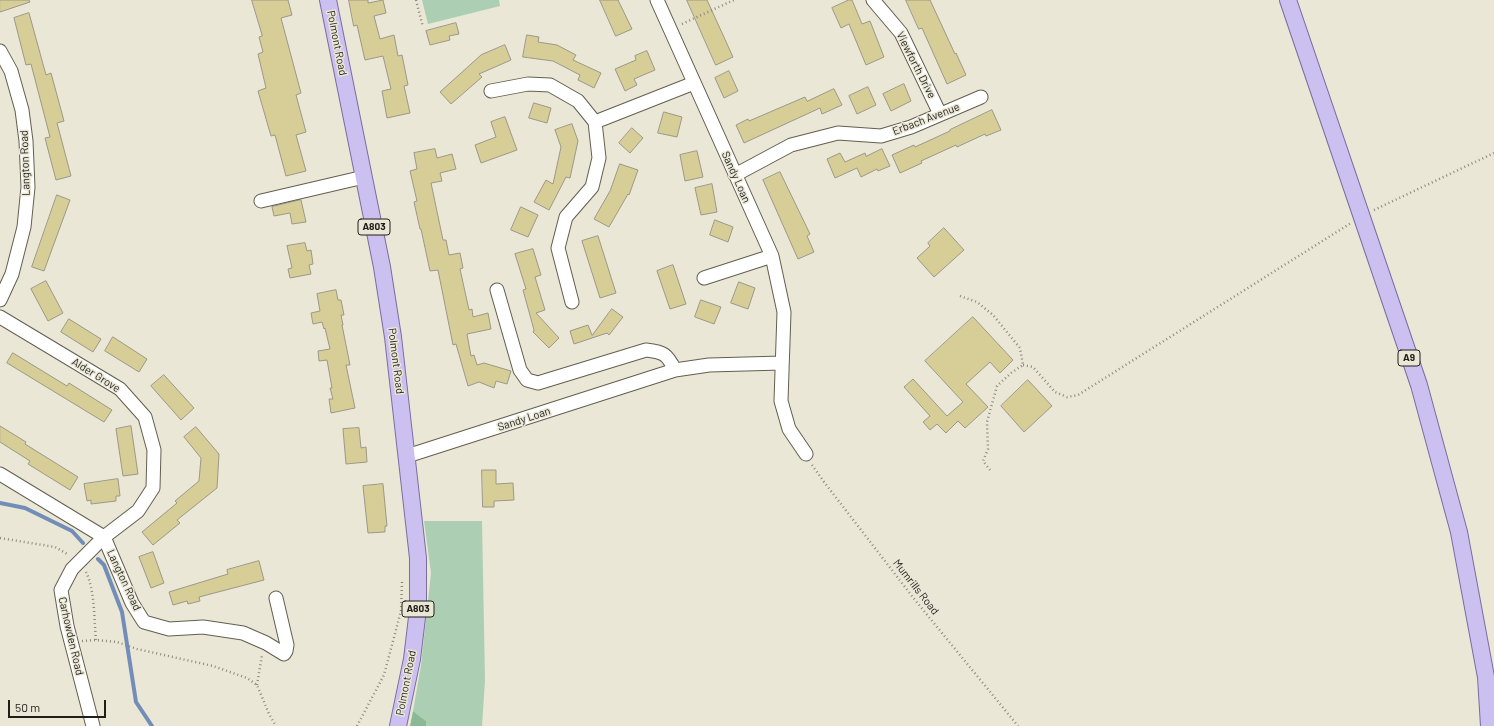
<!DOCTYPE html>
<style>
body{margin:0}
#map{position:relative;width:1494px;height:726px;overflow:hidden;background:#eae7d6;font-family:Barlow,sans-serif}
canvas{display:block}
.scale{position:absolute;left:8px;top:700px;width:98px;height:18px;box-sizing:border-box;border:2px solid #201f19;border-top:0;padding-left:5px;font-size:12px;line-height:14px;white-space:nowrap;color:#201f19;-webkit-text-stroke:3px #eae7d6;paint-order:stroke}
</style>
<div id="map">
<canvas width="1494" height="726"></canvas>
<div class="scale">50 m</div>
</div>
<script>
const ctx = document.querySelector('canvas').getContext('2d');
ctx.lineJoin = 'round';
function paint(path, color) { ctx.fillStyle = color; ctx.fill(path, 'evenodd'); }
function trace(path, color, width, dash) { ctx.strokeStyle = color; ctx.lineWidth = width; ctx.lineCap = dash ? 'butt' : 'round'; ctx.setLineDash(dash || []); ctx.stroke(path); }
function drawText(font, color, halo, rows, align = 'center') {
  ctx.font = font + ' Barlow,sans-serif'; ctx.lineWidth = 3; ctx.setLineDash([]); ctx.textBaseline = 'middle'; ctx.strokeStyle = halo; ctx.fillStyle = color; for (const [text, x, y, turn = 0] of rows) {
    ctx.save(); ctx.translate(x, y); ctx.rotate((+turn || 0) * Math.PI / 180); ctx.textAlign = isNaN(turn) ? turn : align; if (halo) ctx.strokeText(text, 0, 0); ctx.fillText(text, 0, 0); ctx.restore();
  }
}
const green = new Path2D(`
 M422,0h77l1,6 -72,18z
 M424,521h58l3,159 -3,46h-56v-5l-13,-10 8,-46 10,-92z`);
const forest = new Path2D(`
 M413,711l13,10v5h-16z`);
const stream = new Path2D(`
 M0,503l25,5 47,23 11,12
 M98,559l6,6 18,47 14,90 16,24`);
const building = new Path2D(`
 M0,0h29l1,2 -30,10z
 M252,0h36l4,15 -11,3 20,75 -5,2 10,37 -10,3 10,36 -20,5 -11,-41 -4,1 -13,-45 8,-3 -8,-34 5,-2 -4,-15 3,-1z
 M349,0h19v3l15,-3 3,13 -12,3 6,23 14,-4 4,21 4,-1 6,30 -4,1 6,27 -23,5 -5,-27 9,-2 -8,-33 -18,4 -8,-35 -3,1z
 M600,0h18l14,29 -16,7z
 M687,0h20l26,57 -17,8z
 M849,0h3l10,24 8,-3 14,36 -18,8 -17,-41 -8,4 -9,-20z
 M906,0h24l25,54 1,-1 10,22 -19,9 -25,-56 -3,1z
 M29,13l17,62 5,-2 13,48 -7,2 14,53 -15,4 -11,-42 5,-1 -19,-73 -5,1 -12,-47z
 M456,23l3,11 -10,2 1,4 -20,5 -4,-14z
 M527,35l12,2 -1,5 19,3 19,10 -3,5 28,13 -7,15 -16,-8 2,-5 -27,-14 -30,-4z
 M505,45l6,15 -32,14 3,3 -31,27 -11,-12 41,-37z
 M647,51l8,19 -21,9 3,6 -12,6 -10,-22 21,-9 -1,-4z
 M729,71l9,20 -14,7 -9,-20z
 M904,84l7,17 -20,10 -8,-17z
 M868,87l8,18 -19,9 -8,-18z
 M834,89l8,16 -20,9 -2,-6 -76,35 -8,-18 12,-6 1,2 56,-24 2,4z
 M534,103l17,5 -4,15 -18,-5z
 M992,110l9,20 -15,6 -1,-2 -28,13 -1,-2 -35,16 1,2 -22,10 -8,-18 22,-10 1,2 35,-16v-1z
 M664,112l18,5 -5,20 -19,-4z
 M505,117l12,33 -36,13 -6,-18 21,-8 -5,-15z
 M572,124l6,17 -8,37 -4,-1 -17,33 -15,-8 12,-22 7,4 8,-37 -6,-17z
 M632,128l11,10 -13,15 -11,-10z
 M435,149l2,9 15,-4 4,15 -16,4 2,8 -11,2 12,57h3l3,15 11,-2 3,15 -3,1 9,41 3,-1 1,8 15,-4 3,16 -24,5 4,22 3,-1 3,10 7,-2 27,8 -4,13 -11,-3 -2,7 -15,-6 -11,4 -12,-42 -3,1 -15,-75 -8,1 -9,-42h-1l-6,-27 3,-1 -7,-30 7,-2 -3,-16z
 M882,149l8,17 -12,5 -1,-2 -16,8 -4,-9 -22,10 -8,-19 13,-6 5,9 20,-9 1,3z
 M697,151l6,26 -18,4 -5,-26z
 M620,164l18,6 -9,25 -1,-1 -19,33 -15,-8 16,-28z
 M780,172l30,62 -3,2 7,16 -16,7 -35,-79z
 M712,184l5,28 -16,3 -6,-27z
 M57,195l13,5 -26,71 -12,-4z
 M301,200l5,22 -14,2 -2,-11 -16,3 -2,-9z
 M521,207l17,8 -10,22 -17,-7z
 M715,220l18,7 -5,15 -18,-7z
 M944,228l20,22 -30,27 -17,-19 13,-12 -2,-3z
 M598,236l18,57 -16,5 -18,-57z
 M305,243l2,8 4,-1 2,14 -4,1 2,9 -21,4 -2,-9 4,-1 -5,-22z
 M533,249l8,26 -6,2 10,33 -9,3 23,25 -10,10 -16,-16 1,-2 -11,-40 3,-1 -11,-35z
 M673,265l13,39 -16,5 -13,-38z
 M46,281l17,32 -15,8 -17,-32z
 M739,282l16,6 -7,21 -17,-6z
 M336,290l2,10h3l3,15h-3l2,10h-1l8,40h-4l9,43 -24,5 -2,-14h4l-3,-11h2l-5,-28 -8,1 -1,-10 12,-2 -5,-21 -1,1 -2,-7 -9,2 -2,-11 9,-2 -3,-17z
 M701,300l20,7 -7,17 -19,-7z
 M612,309l11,8 -14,18 -2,-2 -33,11 -4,-13 18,-6 4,10z
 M973,317l40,43 -13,13 -10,-11 -24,22 22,23 -23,21 -7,-7 -12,12 -9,-9 -7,6 -7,-8 7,-6 -26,-29 9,-8 34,37 16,-14 -38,-41z
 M69,319l32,20 -8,13 -32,-20z
 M113,337l34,22 -8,13 -34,-21z
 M13,353l54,33 2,-3 43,27 -8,12 -97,-59z
 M164,375l30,33 -13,12 -30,-34z
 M1028,380l24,26 -28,26 -23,-26z
 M0,426l26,16 -1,2 53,33 -8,13 -42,-26 2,-3 -30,-19z
 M131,426l7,48 -15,2 -7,-47z
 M196,427l23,27 -2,34 -40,32 3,3 -27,22 -11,-13 35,-29 -2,-2 24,-20 2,-23 -17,-21z
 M359,428l2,20 5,-1 1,15 -21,2 -3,-35z
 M482,470h14v14l17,-1 1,17 -20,1v6h-11z
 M118,479l2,17h-4v5l-25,3v-4l-4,1 -3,-17z
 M383,484l4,42h-2v6l-17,1 -5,-47z
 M153,552l11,31 -13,5 -12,-31z
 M259,561l5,19 -65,17 1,4 -12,3 -1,-3 -14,4 -4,-13 59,-18 -1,-4z`);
const path = new Path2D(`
 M416,0l7,27
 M682,24l52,-24
 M1374,210l120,-57
 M960,296l17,6 16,13 27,33 3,17 -12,8 -14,13 -10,36 1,27 -5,12 7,9
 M1023,365l10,2 22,25 12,5 11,-2 273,-172
 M812,465l12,17 91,118 103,126
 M0,538l55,9 14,8
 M86,572c9,18 8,48 10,68
 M82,641l14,-1 21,2 20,7 76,17 34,12 10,7 12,29 7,12
 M257,685l5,-30
 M357,726l27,-51 17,-64 1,-29`);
const minor = new Path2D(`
 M657,0l115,256 12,56 -3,89 8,28 17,25
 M873,0l28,33 39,81
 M0,51l11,20 11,39 4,31 2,46 -4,40 -12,47 -12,26
 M491,91l37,-7 22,1 28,16 17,21 4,36 -7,29 -26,30 -8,31 14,54
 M595,122l99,-39
 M735,175l56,-30 47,-12 43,3 30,-9 70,-30
 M261,201l103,-24
 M704,278l68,-22
 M497,290l23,80 7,10 11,3 108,-33c18,2 21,4 29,20
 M0,317l120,72 25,28 9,33 -1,38 -15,23 -34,26 -32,32 -11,21 6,36 26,100
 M407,456l268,-86 34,-5 73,-2
 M0,474l104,63 28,66 12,19 25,7 34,-2 40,6 23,10 18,11 2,-3 1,-6 -11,-47`);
const major = new Path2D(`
 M328,0l54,267 11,70 25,221v51l-6,50 -14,67
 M1288,0l131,385 40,147 27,145 3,49`);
const shields = [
 [374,227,32],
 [1409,358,22],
 [418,609,32]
];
const shieldNames = [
 ["A803",374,227],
 ["A9",1409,358],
 ["A803",418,609]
];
const streetNames = [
 ["Polmont Road",337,43,79],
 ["Viewforth Drive",916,65,63],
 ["Erbach Avenue",926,119,-21],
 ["Langton Road",25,163,-92],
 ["Sandy Loan",736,177,66],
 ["Polmont Road",396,361,83],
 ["Alder Grove",96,375,32],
 ["Sandy Loan",524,419,-18],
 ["Langton Road",124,580,65],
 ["Mumrills Road",916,587,52],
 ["Carhowden Road",71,636,77],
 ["Polmont Road",406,683,-79]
];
paint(green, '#accfb4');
paint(forest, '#8bb996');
trace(stream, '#728db7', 4);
paint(building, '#d6cd97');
trace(building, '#9b9888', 1);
trace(minor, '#625f50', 15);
trace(major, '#7a6ca0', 18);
trace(path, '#8b897d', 2.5, [1, 3]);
trace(minor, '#fff', 13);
trace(major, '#ccc0f1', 16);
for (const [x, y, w] of shields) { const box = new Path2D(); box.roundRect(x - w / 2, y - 8, w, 16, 3); ctx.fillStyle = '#eae7d6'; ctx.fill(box); trace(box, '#201f19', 1); }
drawText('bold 10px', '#201f19', null, shieldNames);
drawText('11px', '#201f19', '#eae7d6', streetNames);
</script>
